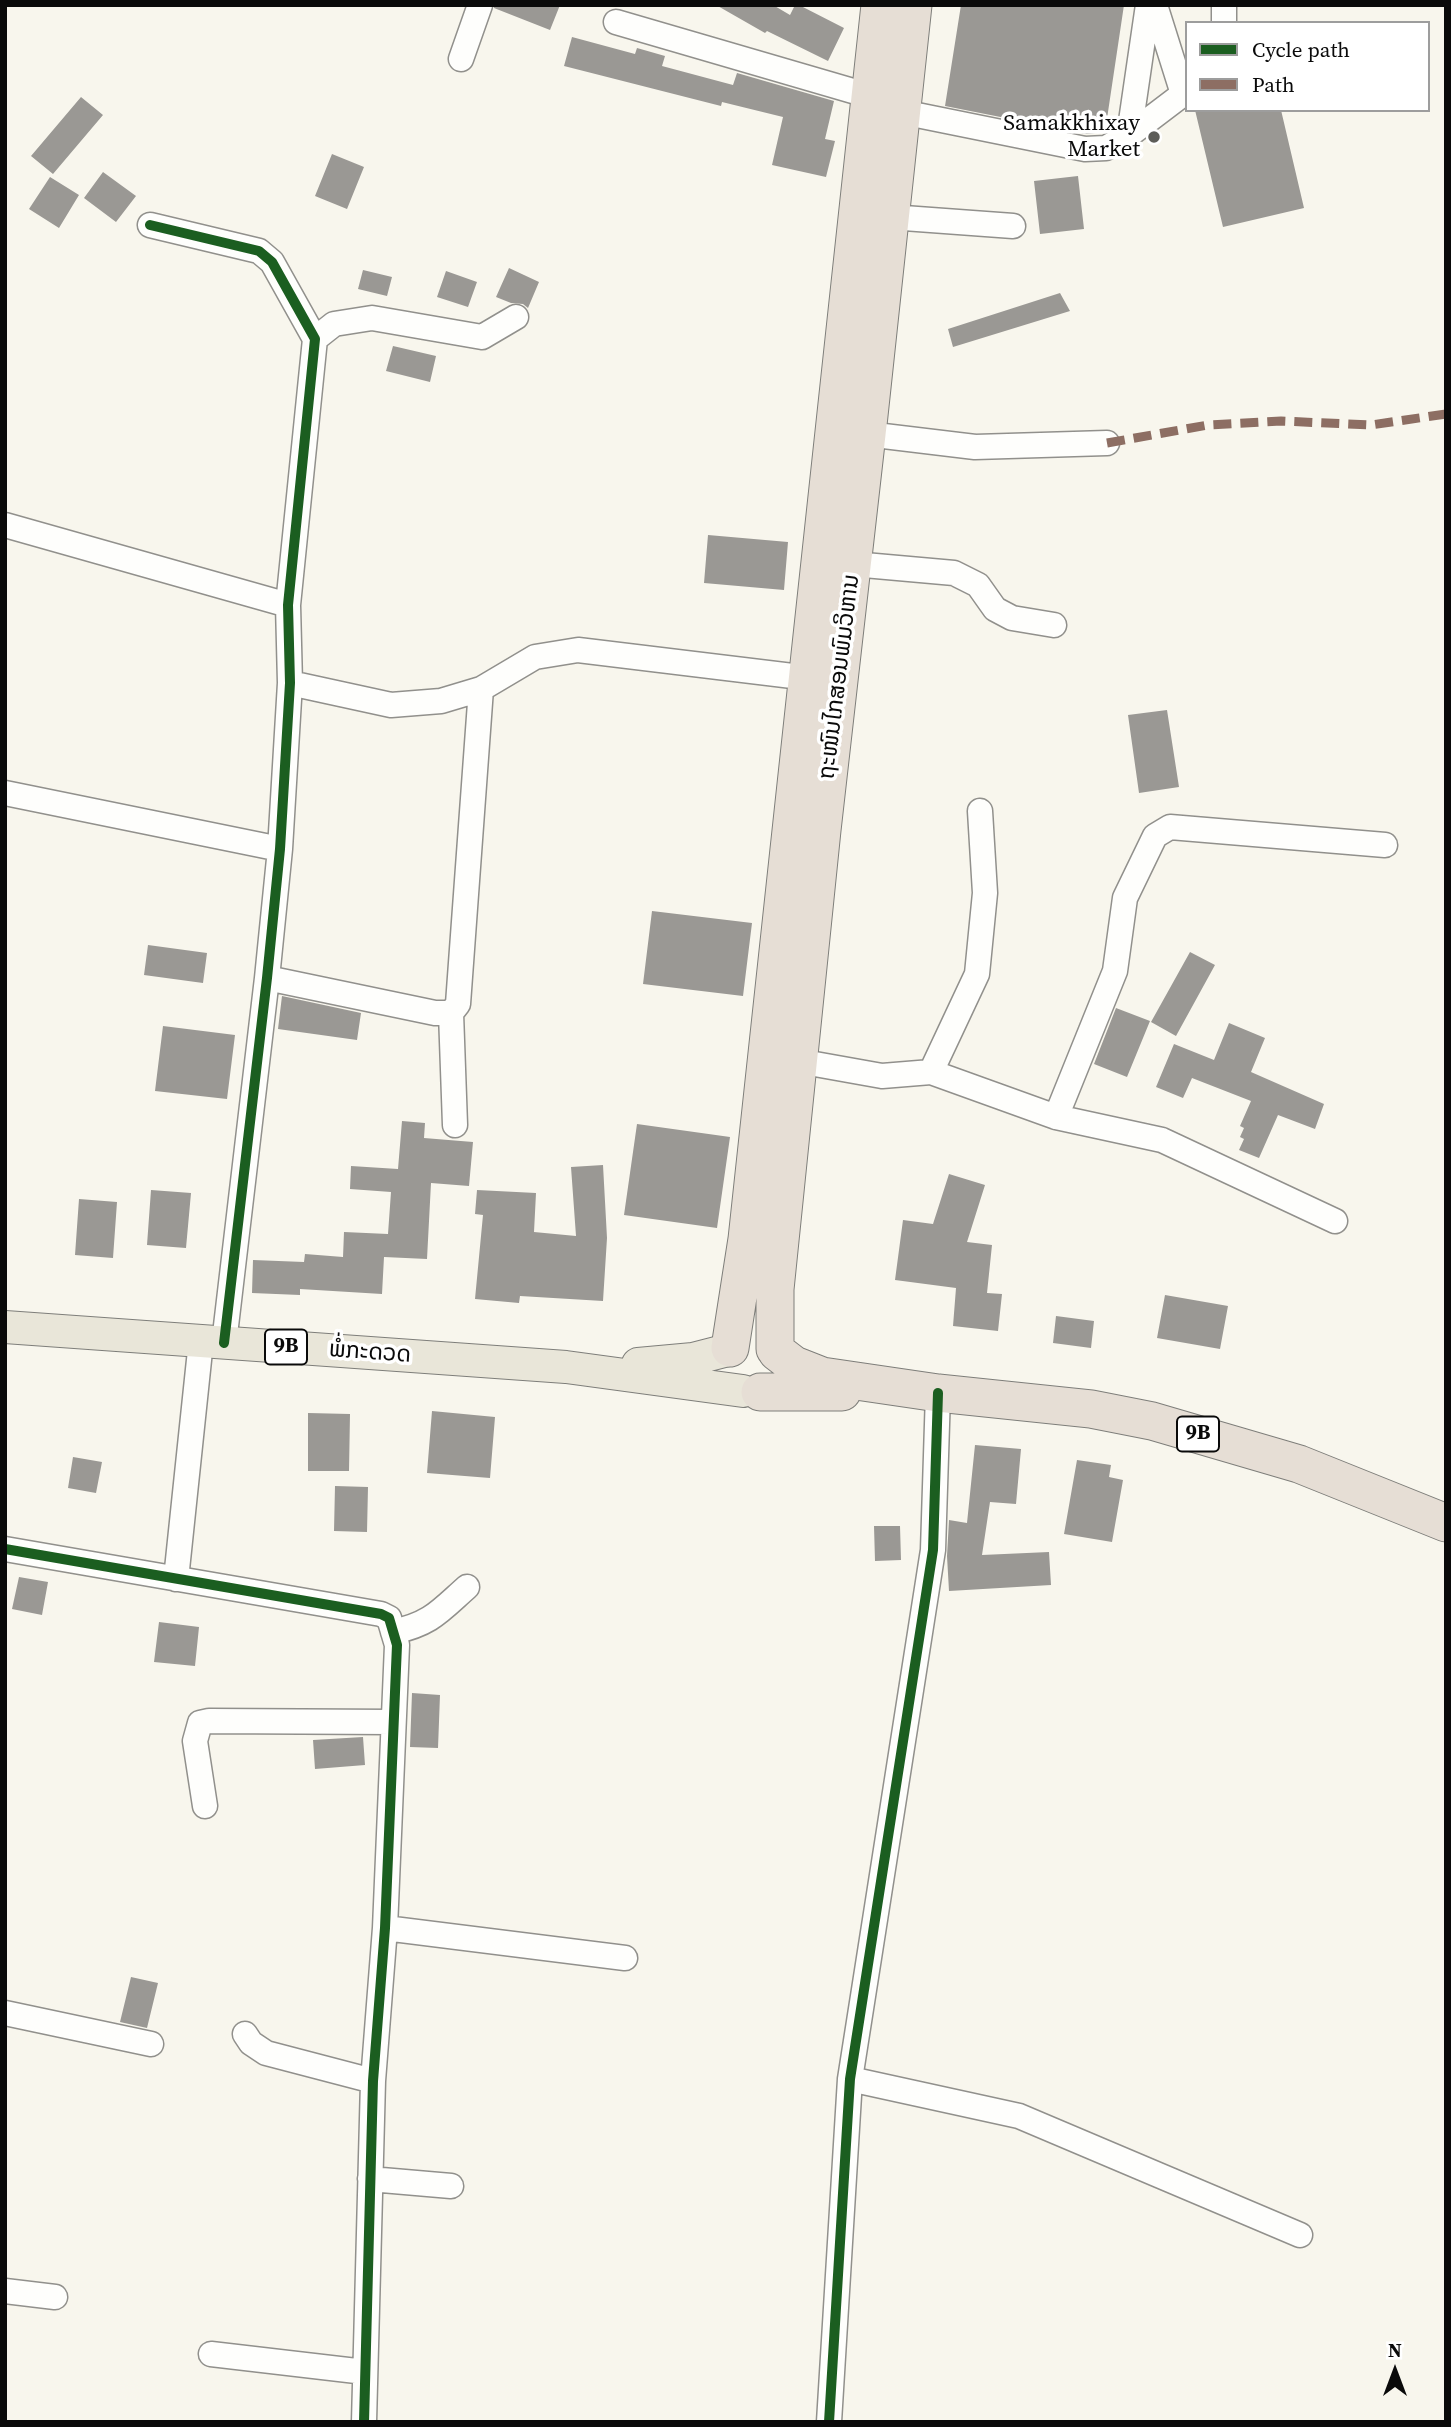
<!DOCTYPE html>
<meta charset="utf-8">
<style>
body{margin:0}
#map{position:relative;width:1451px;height:2427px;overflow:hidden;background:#f8f6ed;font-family:"Source Serif 4",serif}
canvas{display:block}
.frame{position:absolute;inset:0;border:7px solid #0a0a0a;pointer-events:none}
.legend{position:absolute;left:1185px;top:21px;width:245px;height:91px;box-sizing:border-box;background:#fff;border:2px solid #9d9d9d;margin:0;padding:9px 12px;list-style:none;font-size:21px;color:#0a0a0a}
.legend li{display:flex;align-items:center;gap:14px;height:35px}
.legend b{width:35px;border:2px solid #9d9d9d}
.north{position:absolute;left:1360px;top:2336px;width:70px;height:70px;-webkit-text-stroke:5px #fff;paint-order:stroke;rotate:0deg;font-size:19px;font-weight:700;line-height:28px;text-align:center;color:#0a0a0a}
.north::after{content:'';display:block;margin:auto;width:24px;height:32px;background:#0a0a0a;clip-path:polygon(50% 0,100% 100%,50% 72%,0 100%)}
</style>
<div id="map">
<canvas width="1451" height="2427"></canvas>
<div class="frame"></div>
<ul class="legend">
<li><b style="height:9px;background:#1b5e20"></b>Cycle path</li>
<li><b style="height:9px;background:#8d6e63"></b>Path</li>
</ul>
<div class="north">N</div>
</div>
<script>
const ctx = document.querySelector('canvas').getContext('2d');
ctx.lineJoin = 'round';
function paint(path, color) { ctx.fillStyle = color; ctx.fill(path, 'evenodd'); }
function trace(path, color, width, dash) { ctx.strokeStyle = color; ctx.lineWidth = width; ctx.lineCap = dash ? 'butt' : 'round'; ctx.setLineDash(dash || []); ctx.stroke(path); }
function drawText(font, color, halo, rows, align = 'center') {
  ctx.font = font + ' "Source Serif 4","Noto Sans Lao",serif'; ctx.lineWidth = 7; ctx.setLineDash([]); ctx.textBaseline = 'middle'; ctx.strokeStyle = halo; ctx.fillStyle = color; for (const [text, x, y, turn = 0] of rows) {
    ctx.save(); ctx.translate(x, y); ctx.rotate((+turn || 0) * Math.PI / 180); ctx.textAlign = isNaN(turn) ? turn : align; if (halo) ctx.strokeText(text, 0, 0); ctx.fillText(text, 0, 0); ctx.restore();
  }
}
const building = new Path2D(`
 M494,5h66l-10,25 -56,-22z
 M716,5h57l17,10 5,-10h4l45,23 -16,33 -61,-30 -2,2z
 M961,5h163l-19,127 -19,2 -141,-28z
 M572,37l63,17 2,-6 28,8 -3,10 71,19 4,-12 97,28 -9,38 10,2 -9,36 -54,-12 11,-48 -61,-15 -1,4 -157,-40z
 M81,97l22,18 -50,59 -22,-18z
 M1195,110h86l23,98 -81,19z
 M332,154l32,13 -17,42 -32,-13z
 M103,172l33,24 -20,26 -32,-24z
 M1078,176l6,53 -44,5 -6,-53z
 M50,177l29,18 -20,33 -30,-19z
 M509,268l30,14 -11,26 -5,-4 -12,-1 -15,-6z
 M363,270l29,7 -5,19 -29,-7z
 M446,271l31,11 -9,25 -31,-10z
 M1060,293l10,18 -117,36 -5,-18z
 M393,346l43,10 -6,26 -44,-11z
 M708,535l80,7 -4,48 -80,-7z
 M1167,710l12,77 -40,6 -11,-78z
 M652,911l100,12 -9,73 -100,-12z
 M148,945l59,8 -4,30 -59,-8z
 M1190,952l25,13 -39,71 -25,-14z
 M282,996l79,17 -4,27 -79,-11z
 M1116,1008l34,13 -23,56 -33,-13z
 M1229,1023l36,15 -14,34 73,32 -9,25 -37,-14 -19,43 -20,-8 5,-11 -4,-2 4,-9 -4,-2 11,-25 -59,-23 -9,20 -27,-11 18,-43 40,16z
 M163,1026l72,9 -8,64 -72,-8z
 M402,1121l23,2 -1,15 49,4 -4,44 -38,-3 -4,76 -43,-2 -2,37 -82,-5v6l-48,-2 1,-33 51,2 1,-8 38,3 1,-25 44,2 3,-42 -41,-3 1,-23 47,3z
 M637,1124l93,13 -13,91 -93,-13z
 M603,1165l4,73 -4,63 -83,-5 -1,7 -44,-4 8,-84 -8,-1 2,-24 59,3 -2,39 42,4 -5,-69z
 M949,1174l36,11 -18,57 25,3 -5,48 15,1 -4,37 -45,-5 3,-38 -61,-8 8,-60 30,4z
 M151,1190l40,3 -5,55 -39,-3z
 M79,1199l38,3 -4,56 -38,-3z
 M1165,1295l63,11 -8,43 -63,-11z
 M1056,1316l38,5 -3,27 -38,-5z
 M432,1411l63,6 -5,61 -63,-5z
 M308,1413l42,1 -1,57h-41z
 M975,1445l46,4 -5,55 -26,-2 -8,53 67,-3 2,33 -102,6 -2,-35 2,-36 18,3z
 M73,1457l29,5 -6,31 -28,-5z
 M1077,1460l34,5 -2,12 14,3 -11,62 -48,-8z
 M335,1486l33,1 -1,45 -33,-1z
 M874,1526h26l1,34 -26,1z
 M19,1577l29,5 -6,33 -30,-6z
 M159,1622l40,5 -4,39 -41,-4z
 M412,1693l28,2 -2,53 -28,-1z
 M363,1737l2,28 -50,4 -2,-29z
 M131,1977l27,6 -11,45 -27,-6z`);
const minor = new Path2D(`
 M1155,5l28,89
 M616,22l254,74
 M1224,23v-18
 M461,59l19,-54
 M902,112l183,37 21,-1 23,-13 19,-130
 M1129,135l58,-44
 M890,217l123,9
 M150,225l109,26 13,11 43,77 -27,266 2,78 -10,166 -13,129 -43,365
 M315,339l19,-15 38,-6 110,19 34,-20
 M867,434l108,13 132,-4
 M5,525l283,80
 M853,564l101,9 24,12 17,24 17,9 42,7
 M290,683l101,22 50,-4 40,-12 54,-32 43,-7 231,28
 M5,793l275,56
 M267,978l168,35h16l7,-9 23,-315
 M451,1013l4,112
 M798,1061l84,15 49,-4 125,45 106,23 173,81
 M931,1072l46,-98 8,-81 -5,-82
 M1056,1117l59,-146 10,-73 30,-62 15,-9 215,18
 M5,1549l376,65 8,4 8,27 -12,283 -12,153 -9,341
 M176,1579l25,-238
 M393,1632c38,-8 47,-21 74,-45
 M205,1806l-10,-65 5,-18 9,-2 184,1
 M385,1928l240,30
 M5,2013l146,31
 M245,2034l6,9 15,10 107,28
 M850,2079l169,37 281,119
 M370,2179l81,7
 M5,2291l50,6
 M211,2354l154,18
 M829,2422l21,-343 83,-529 5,-157`);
const major = new Path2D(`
 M5,1327l561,40 177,24
 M638,1364l55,-5 35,-9`);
const highway = new Path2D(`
 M730,1348l17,-109 133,-1234
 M775,1349v-60l47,-459 45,-396 46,-429
 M777,1352l17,13 28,11 116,17 153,16 61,12 147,43 147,59
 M760,1392h82`);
const quiet = new Path2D(`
 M1107,443l101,-18 73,-4 90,4 75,-11`);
const cycleway = new Path2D(`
 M150,225l109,26 13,11 43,77 -27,266 2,78 -10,166 -13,129 -43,365
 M5,1549l376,65 8,4 8,27 -12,283 -12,153 -9,341
 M829,2422l21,-343 83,-529 5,-157`);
const markers = [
 [1154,137,7,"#5d5d59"]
];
const shields = [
 [286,1347,42],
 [1198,1434,42]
];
const shieldNames = [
 ["9B",286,1347],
 ["9B",1198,1434]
];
const poiNames = [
 ["Samakkhixay",1140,124],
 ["Market",1140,150]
];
const streetNames = [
 ["ຖະໜົນໄກສອນພົມວິຫານ",840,677,-83],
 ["ພໍ່ກະດວດ",370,1353,4]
];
paint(building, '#9a9894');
trace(minor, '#91908c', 27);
trace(major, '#7e7e7a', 34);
trace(highway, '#7e7e7a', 39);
trace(minor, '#fefefc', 24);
trace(major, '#e9e6d9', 32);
trace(highway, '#e6ded5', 37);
trace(quiet, '#8d6e63', 9, [18, 9]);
trace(cycleway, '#1b5e20', 10);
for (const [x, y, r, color] of markers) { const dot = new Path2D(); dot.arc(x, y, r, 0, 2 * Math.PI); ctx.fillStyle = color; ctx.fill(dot); trace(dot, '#fff', 2.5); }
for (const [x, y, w] of shields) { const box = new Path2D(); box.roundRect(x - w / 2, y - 17.5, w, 35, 5); ctx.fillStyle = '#fff'; ctx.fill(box); trace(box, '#0a0a0a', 2); }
drawText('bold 21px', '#0a0a0a', null, shieldNames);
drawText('23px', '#0a0a0a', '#fff', poiNames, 'right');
drawText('23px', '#0a0a0a', '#fff', streetNames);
</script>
